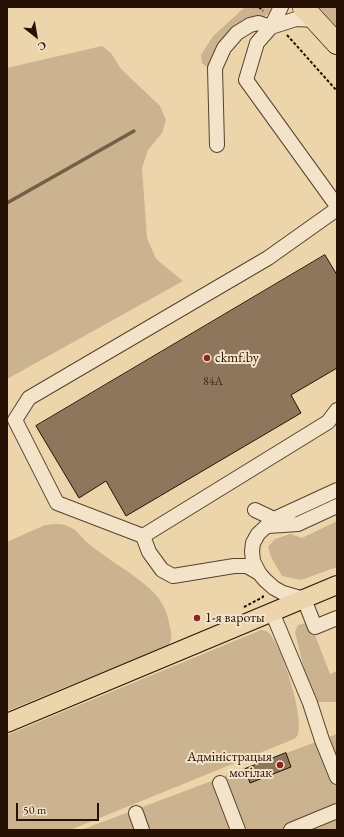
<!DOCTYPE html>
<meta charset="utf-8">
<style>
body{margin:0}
#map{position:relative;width:344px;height:837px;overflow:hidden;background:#ecd4ab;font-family:"EB Garamond",serif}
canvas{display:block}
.frame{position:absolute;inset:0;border:8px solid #271105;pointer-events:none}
.north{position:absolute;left:16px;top:16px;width:40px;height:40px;-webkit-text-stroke:3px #f3e3c8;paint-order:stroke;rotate:149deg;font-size:11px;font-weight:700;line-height:16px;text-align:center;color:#271105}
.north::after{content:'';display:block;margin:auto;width:14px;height:18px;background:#271105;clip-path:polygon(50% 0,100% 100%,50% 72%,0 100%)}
.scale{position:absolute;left:16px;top:803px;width:83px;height:18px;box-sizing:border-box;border:2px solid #271105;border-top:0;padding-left:5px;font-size:12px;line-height:14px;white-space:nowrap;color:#271105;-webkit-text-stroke:3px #f3e3c8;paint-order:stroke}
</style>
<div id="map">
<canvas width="344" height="837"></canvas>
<div class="frame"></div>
<div class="north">С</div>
<div class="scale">50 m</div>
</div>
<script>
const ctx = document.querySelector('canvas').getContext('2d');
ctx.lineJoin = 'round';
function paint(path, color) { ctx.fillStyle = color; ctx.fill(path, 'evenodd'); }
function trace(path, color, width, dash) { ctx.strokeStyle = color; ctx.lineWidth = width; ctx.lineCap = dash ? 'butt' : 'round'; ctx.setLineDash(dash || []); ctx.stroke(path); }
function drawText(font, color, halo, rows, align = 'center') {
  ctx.font = font + ' "EB Garamond",serif'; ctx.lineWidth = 4; ctx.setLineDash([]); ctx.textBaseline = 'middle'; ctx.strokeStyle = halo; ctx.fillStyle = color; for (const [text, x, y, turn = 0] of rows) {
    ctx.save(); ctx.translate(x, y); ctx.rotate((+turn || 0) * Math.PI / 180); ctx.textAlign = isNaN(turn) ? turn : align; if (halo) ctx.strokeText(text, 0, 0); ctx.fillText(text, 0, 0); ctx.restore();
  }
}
const green = new Path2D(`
 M245,7h31l-4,4 -8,6 -16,5 -34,43 -7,2 -5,-4 -1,-8 12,-19z
 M315,7h22v23z
 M102,46l9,7 10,16 39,37 6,14 -4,13 -14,17 -6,18 5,70 9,21 27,22 -176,98v-311z
 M337,521v46l-36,13 -19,-4 -11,-19 -3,-10 7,-8 15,-5 12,4z
 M57,524c21,1 21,13 37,24 11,8 22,16 33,23 23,17 39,27 43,57 2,6 2,11 -1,17l-162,66v-169l38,-17z
 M310,622l20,52 7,-3v31h-19l-14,-33 -9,-37 3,-7z
 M261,630c3,0 6,1 8,3 13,14 35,83 29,101 0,1 -3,5 -4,5l-224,91h-63v-95z
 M337,734v96h-256z`);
const stream = new Path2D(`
 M7,203l127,-72`);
const building = new Path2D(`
 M325,255l12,20v93l-46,27 10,18 -175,103 -20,-35 -27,17 -43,-72z
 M286,753l5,14 -41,16 -5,-14z`);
const path = new Path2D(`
 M259,7l4,4
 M287,35l50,56
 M244,607l19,-10v-2`);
const minor = new Path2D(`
 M281,7l-10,20 -14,16 -11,37 91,126
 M217,145l-2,-77 9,-20 13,-15 13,-8 8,-2 13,4 25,-8 20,1
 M337,490l-63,29 -16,15 -5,9 -1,8 1,10 6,12 6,7 9,8 9,5 21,6 11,28 22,-9
 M255,510l19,9
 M268,526l30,-2 39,-18
 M143,536l185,-114 9,-12
 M259,573l-12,-7h-13l-61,10 -11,-6 -13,-18 -6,-16 -86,-33 -42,-83 14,-22 239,-140 69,-49
 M272,612l38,91 12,37 15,37
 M220,783l18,47
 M136,813l6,17
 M291,830l46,-19`);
const major = new Path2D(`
 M7,723l330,-138`);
const highway = new Path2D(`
 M303,7l34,37`);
const markers = [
 [207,358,4,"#8f2418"],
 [197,618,4,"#8f2418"],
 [280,765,4,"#8f2418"]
];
const numberNames = [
 ["84А",213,382]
];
const poiNames = [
 ["ckmf.by",215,358],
 ["1-я вароты",205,618],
 ["Адміністрацыя",272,757,"right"],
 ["могілак",272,773,"right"]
];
paint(green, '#cbb38f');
trace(stream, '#755e47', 3.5);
paint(building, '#8d765b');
trace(building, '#271105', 1);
trace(minor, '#58422e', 16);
trace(major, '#271105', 20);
trace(highway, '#271105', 22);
trace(path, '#271105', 2, [3, 2]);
trace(minor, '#f3e3c8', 14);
trace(major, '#ecd4ab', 18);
trace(highway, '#ecd4ab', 21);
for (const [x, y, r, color] of markers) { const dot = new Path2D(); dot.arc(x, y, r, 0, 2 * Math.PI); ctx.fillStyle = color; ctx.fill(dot); trace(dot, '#f3e3c8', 1.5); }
drawText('12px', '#402a1a', null, numberNames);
drawText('14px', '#271105', '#f3e3c8', poiNames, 'left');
</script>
